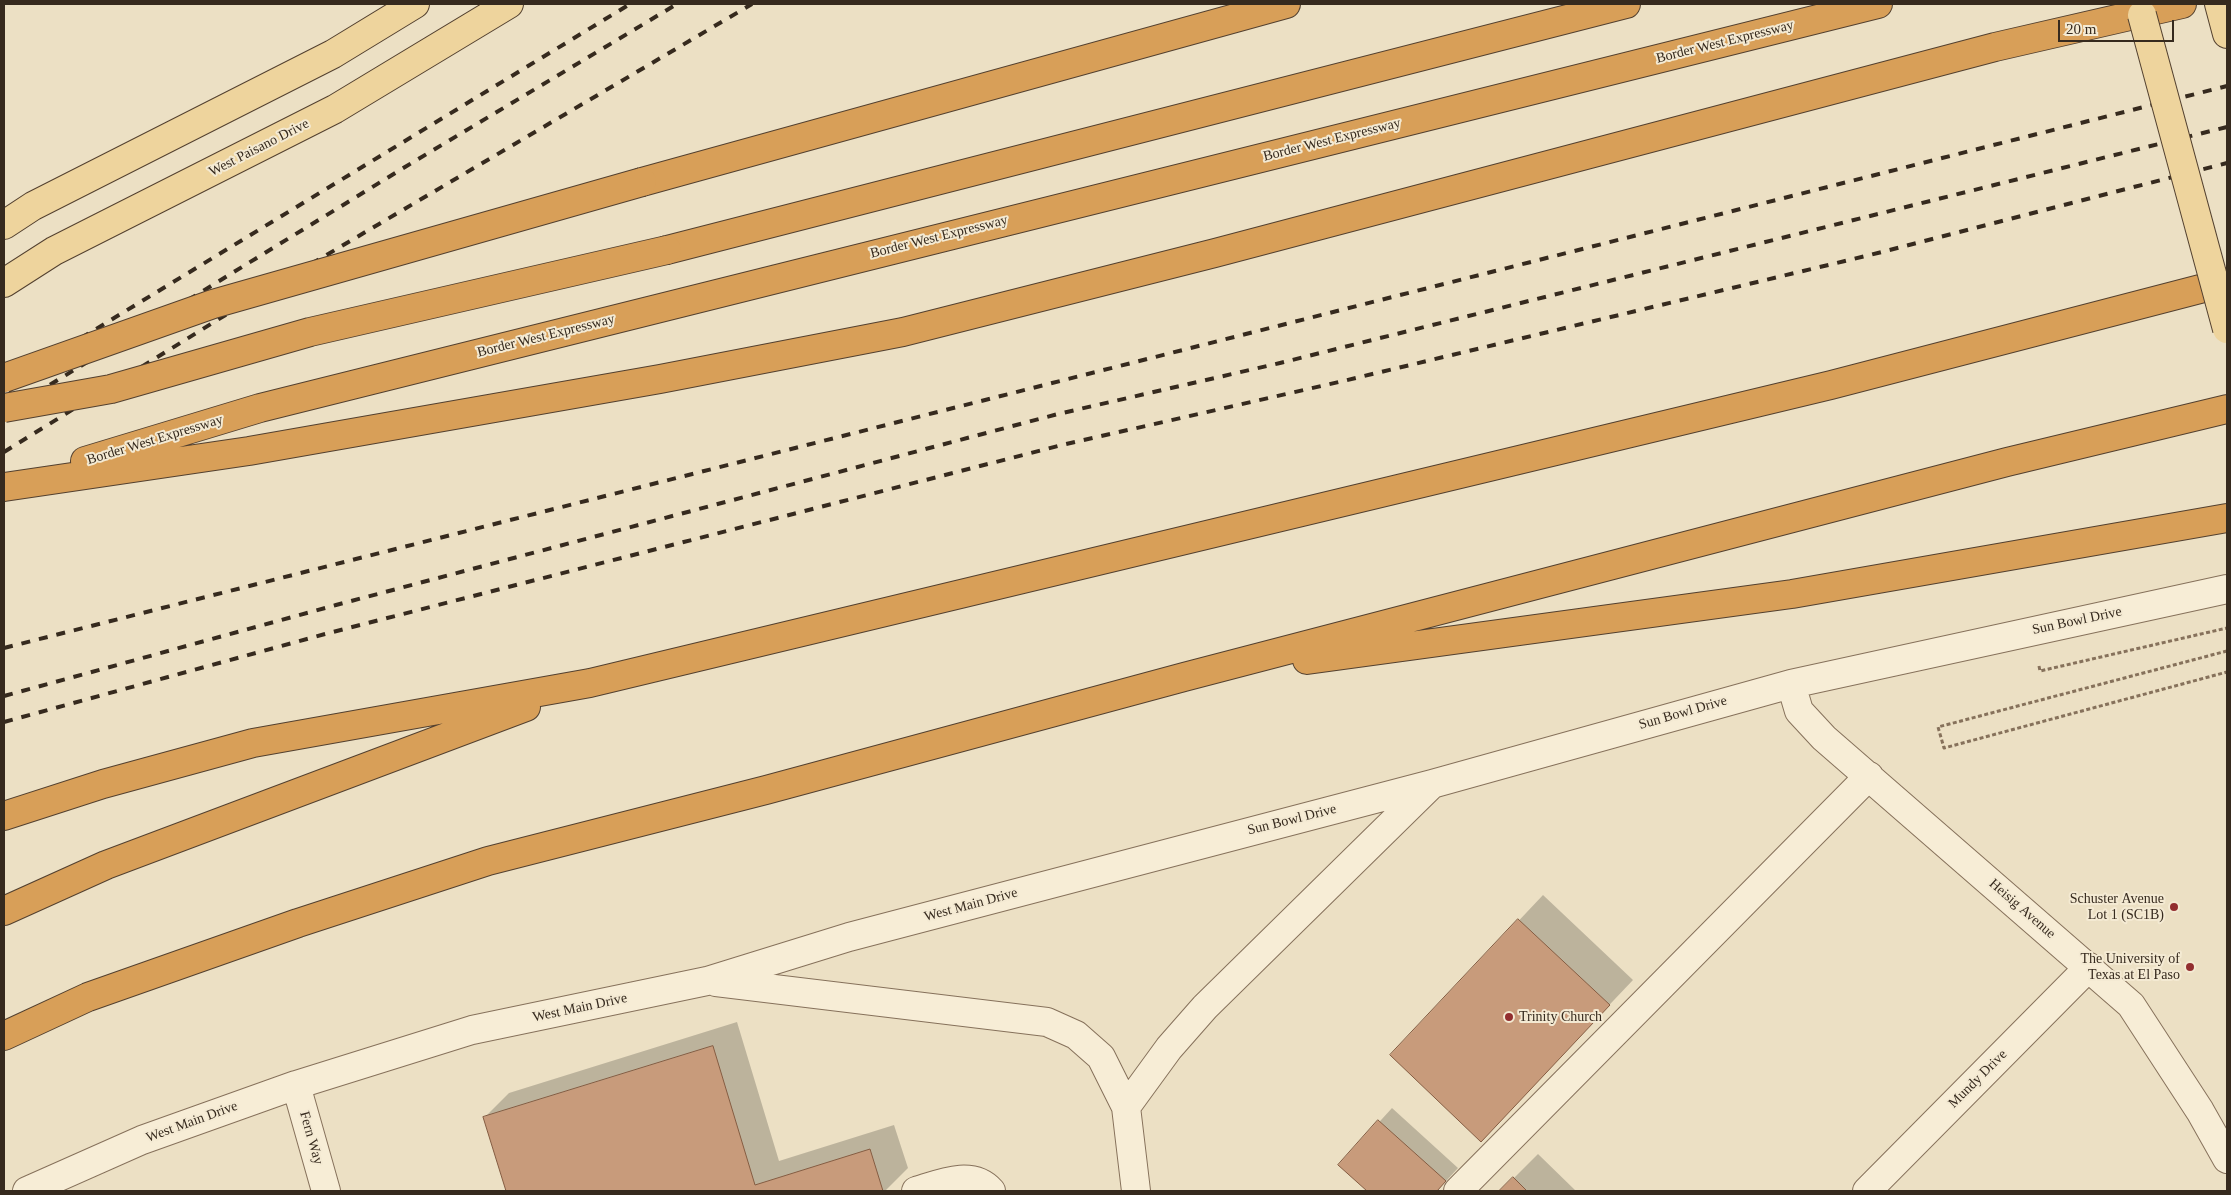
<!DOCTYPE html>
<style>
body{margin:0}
#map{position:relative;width:2231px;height:1195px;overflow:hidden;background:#ece0c4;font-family:Georgia,serif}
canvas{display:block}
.frame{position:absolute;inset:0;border:5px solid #362a1e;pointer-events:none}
.scale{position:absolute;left:2058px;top:20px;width:116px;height:22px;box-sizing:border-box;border:2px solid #362a1e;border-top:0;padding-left:6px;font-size:15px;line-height:18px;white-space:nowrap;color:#362a1e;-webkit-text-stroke:4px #f4ead3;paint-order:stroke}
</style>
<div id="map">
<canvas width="2231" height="1195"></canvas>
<div class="frame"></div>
<div class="scale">20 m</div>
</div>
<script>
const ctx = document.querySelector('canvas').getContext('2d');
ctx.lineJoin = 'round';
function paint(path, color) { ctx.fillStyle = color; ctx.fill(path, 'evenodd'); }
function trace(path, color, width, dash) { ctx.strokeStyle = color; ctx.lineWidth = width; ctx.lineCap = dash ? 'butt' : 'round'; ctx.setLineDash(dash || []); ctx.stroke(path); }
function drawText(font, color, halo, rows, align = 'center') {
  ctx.font = font + ' Georgia,serif'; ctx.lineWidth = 4; ctx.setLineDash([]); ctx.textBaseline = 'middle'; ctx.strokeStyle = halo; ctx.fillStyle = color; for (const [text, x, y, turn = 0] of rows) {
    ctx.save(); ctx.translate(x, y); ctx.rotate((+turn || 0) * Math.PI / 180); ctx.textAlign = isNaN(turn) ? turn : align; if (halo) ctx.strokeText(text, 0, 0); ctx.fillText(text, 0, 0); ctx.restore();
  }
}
const shadow = new Path2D(`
 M1543,895l90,85 -152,160 -89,-85z
 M737,1022l42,139 115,-36 14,43 -23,23h-378l-22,-74 24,-24z
 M1392,1108l66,60 -21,23h-68l-29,-26z
 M1538,1154l38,37h-75z`);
const building = new Path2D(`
 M1518,919l92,86 -129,137 -91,-87z
 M713,1046l42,139 115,-36 13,42h-377l-23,-74z
 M1378,1120l68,61 -9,10h-70l-29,-26z
 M1513,1177l14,14h-28z`);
const path = new Path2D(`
 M2227,651l-289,76 6,21 283,-76
 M2039,666l1,5 187,-43`);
const minor = new Path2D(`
 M1791,684l8,27 25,27 307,267 69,106 27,48
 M716,982l331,40 29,13 25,22 25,50 10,84
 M296,1085l30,106
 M1126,1107l43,-59 36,-41 225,-221
 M27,1191l115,-51 154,-55 176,-55 235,-49 142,-44 583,-153 359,-100 436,-95
 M916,1191c23,-7 56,-22 75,0
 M1458,1191l411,-415
 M1867,1191l222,-224`);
const major = new Path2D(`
 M2219,4l8,30
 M4,225l29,-19 300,-152 82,-50
 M4,283l50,-32 281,-142 174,-105`);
const highway = new Path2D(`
 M642,182l644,-178
 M667,250l959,-246
 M85,461l175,-53 1618,-404
 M4,487l245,-36 411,-72 243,-47 312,-79 780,-206 187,-43
 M1307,660l485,-66 435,-76
 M4,816l99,-32 150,-41 337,-60 1241,-298 396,-103
 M4,911l102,-46 420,-158
 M4,1036l84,-39 210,-74 190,-62 278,-71 418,-113 823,-215 220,-53`);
const rail = new Path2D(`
 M4,385l626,-381
 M4,413l401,-246 272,-163
 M4,452l236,-146 512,-302
 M4,648l2223,-562
 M4,696l332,-91 722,-191 222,-51 947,-236
 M4,722l321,-88 737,-189 277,-63 531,-127 357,-92`);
const majorBridge = new Path2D(`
 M2142,15l85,314`);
const highwayBridge = new Path2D(`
 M4,378l209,-74 429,-122
 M4,408l107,-19 199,-57 357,-82`);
const markers = [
 [2174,907,5,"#922e2f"],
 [2190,967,5,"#922e2f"],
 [1509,1017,5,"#922e2f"]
];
const streetNames = [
 ["Border West Expressway",1725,42,-14],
 ["Border West Expressway",1332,140,-14],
 ["West Paisano Drive",259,148,-27],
 ["Border West Expressway",939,237,-14],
 ["Border West Expressway",546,336,-14],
 ["Border West Expressway",155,440,-17],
 ["Sun Bowl Drive",2077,621,-12],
 ["Sun Bowl Drive",1683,713,-16],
 ["Sun Bowl Drive",1292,820,-14],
 ["West Main Drive",971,905,-15],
 ["Heisig Avenue",2022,909,41],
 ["West Main Drive",580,1008,-12],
 ["Mundy Drive",1978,1079,-45],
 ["West Main Drive",192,1122,-20],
 ["Fern Way",311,1138,74]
];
const poiNames = [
 ["Schuster Avenue",2164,899],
 ["Lot 1 (SC1B)",2164,915],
 ["The University of",2180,959],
 ["Texas at El Paso",2180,975],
 ["Trinity Church",1519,1017,"left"]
];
paint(shadow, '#0003');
paint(building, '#c89b7b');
trace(building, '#845c42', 1);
trace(minor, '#86715b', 30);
trace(major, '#53402f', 30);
trace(highway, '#53402f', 30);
trace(path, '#86715b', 3, [4, 2.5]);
trace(minor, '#f7edd6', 28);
trace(major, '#eed49d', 28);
trace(highway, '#d89f58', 28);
trace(rail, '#362a1e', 4, [9, 9]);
trace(majorBridge, '#53402f', 30, []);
trace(highwayBridge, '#53402f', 30, []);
trace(majorBridge, '#eed49d', 28);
trace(highwayBridge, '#d89f58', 28);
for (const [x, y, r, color] of markers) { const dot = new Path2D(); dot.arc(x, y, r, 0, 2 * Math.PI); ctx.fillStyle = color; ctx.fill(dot); trace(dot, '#f4ead3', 2); }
drawText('14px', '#362a1e', '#f4ead3', streetNames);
drawText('14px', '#362a1e', '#f4ead3', poiNames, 'right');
</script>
